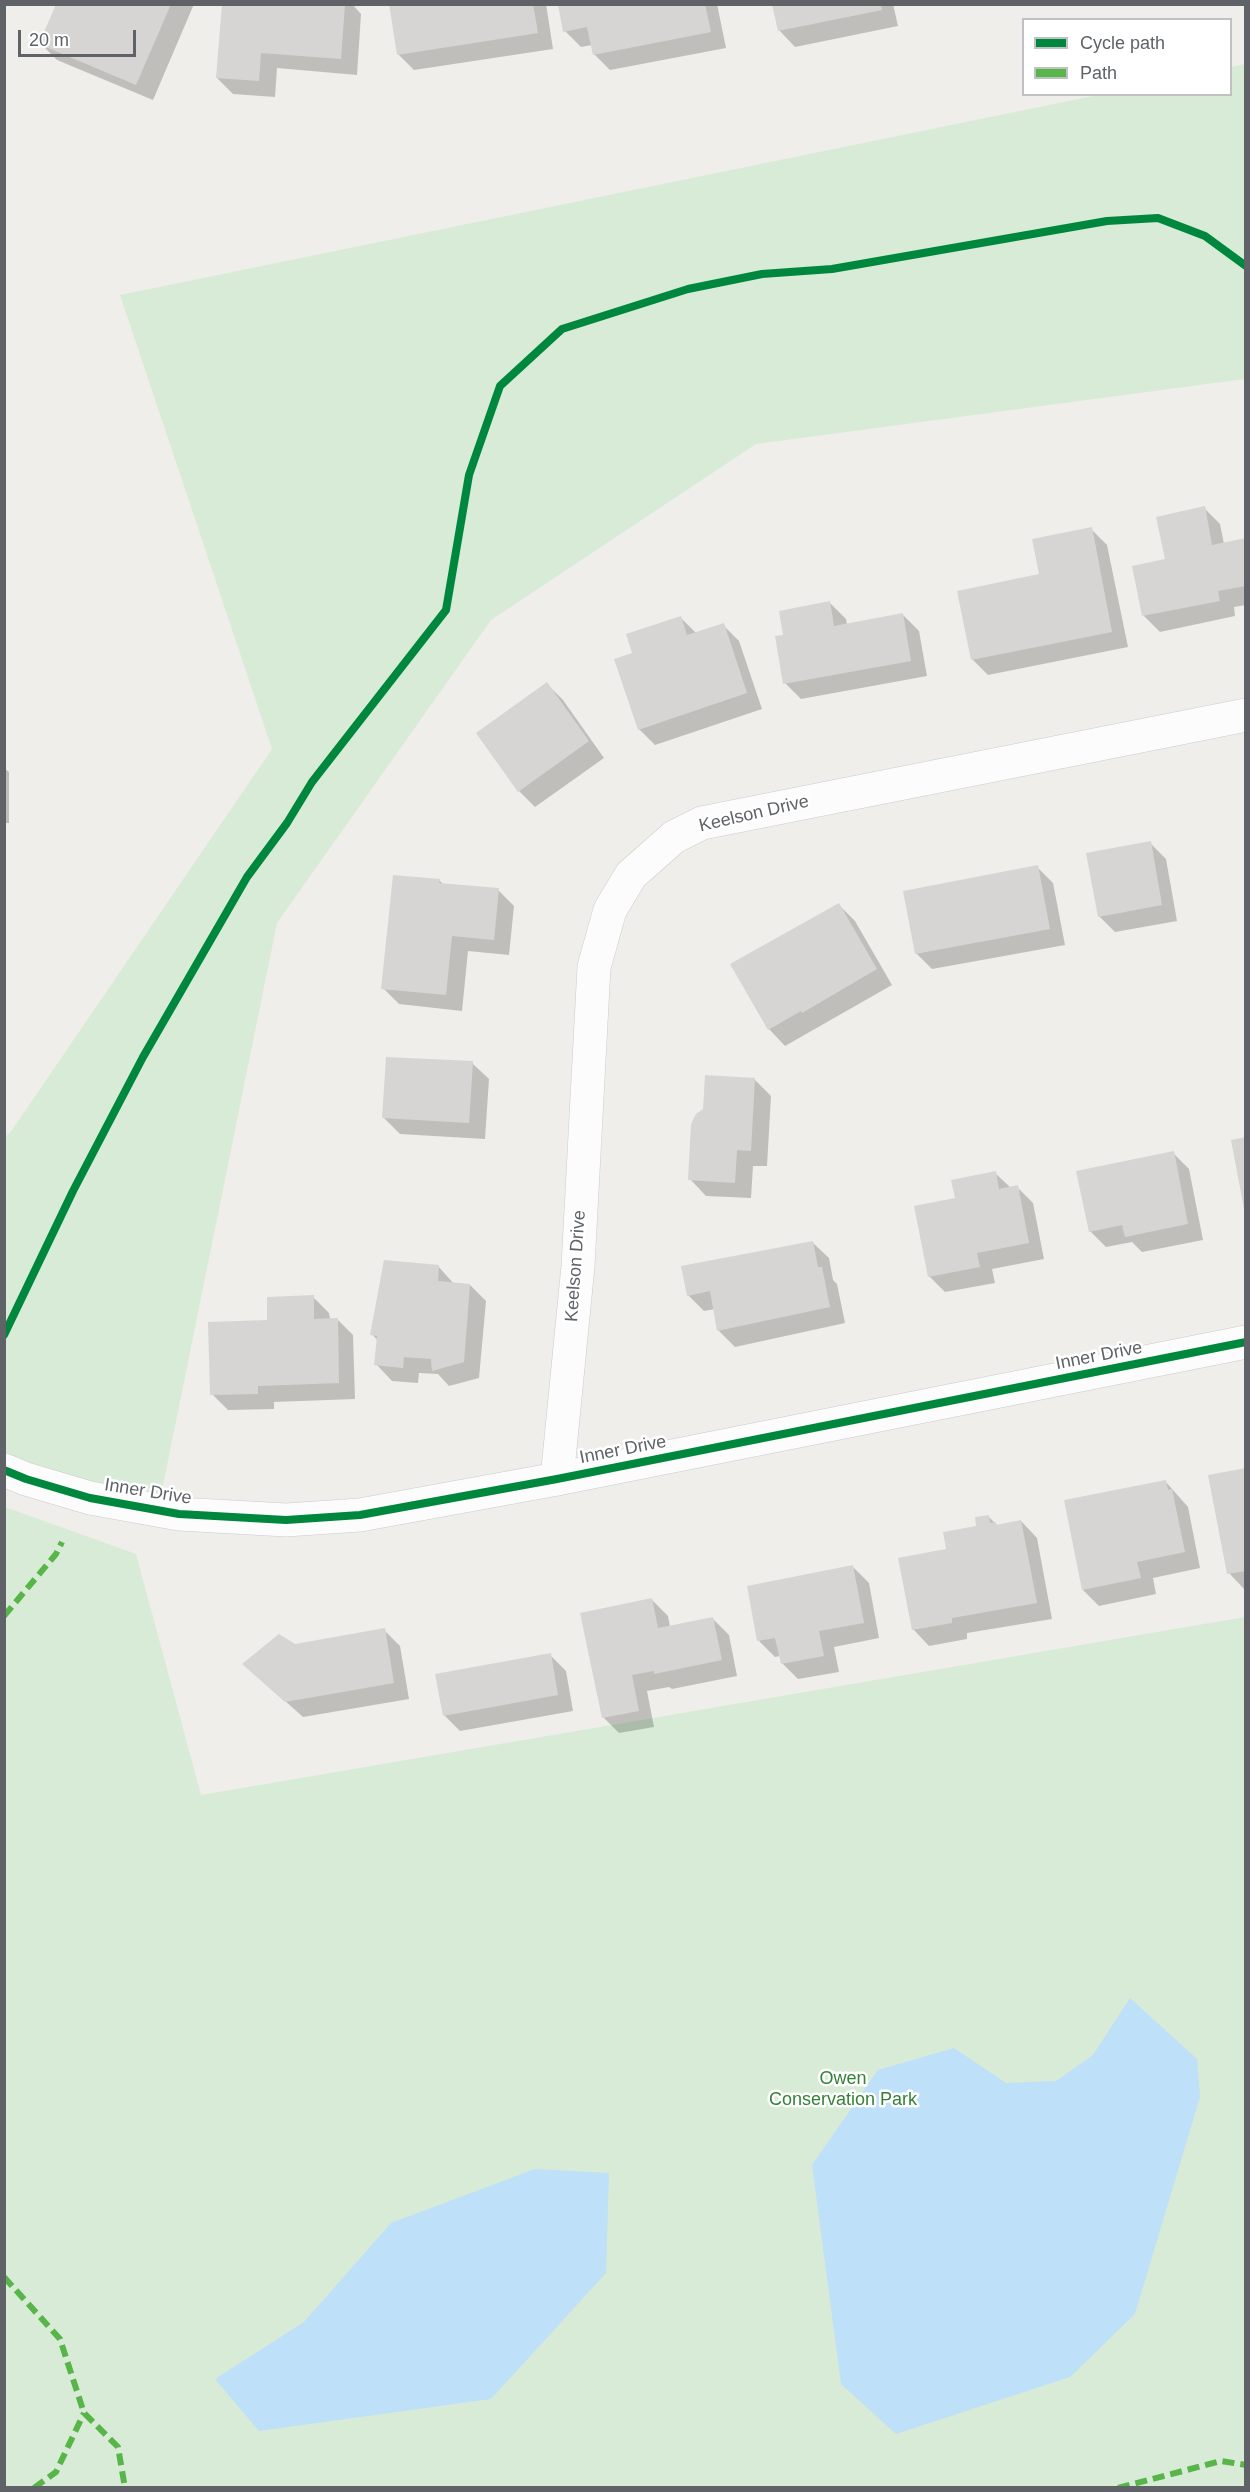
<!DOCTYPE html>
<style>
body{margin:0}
#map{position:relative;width:1250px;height:2492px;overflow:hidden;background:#efeeea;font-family:Arial,sans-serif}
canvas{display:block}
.frame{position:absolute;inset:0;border:6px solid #5f6368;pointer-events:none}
.legend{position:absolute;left:1022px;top:18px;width:210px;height:78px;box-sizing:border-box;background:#fff;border:2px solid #bfc1c3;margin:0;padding:8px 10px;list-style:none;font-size:18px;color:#5f6368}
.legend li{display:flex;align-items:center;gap:12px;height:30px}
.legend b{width:30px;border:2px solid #bfc1c3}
.scale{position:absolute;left:18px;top:30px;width:118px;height:27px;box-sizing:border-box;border:3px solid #5f6368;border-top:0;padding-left:8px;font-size:18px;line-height:21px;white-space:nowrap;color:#5f6368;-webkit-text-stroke:4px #fff;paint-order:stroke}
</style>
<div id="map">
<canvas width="1250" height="2492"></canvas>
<div class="frame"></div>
<ul class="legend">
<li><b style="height:8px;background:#00873e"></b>Cycle path</li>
<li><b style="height:8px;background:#58b549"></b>Path</li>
</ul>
<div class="scale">20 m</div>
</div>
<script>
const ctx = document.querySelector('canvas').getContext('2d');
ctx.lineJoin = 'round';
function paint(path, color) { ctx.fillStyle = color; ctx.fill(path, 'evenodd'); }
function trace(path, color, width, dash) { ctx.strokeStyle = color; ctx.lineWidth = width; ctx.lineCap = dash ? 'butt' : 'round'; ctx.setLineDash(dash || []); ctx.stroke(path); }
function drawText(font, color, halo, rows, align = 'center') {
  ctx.font = font + ' Arial,sans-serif'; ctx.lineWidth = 5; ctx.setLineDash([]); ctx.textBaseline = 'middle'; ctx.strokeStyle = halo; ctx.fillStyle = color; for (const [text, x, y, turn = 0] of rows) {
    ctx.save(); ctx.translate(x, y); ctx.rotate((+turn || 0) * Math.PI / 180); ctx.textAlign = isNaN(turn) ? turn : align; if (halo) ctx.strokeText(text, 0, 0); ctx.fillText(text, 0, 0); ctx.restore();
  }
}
const green = new Path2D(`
 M1245,64v315l-489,65 -265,176 -214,303 -119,587 -153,-40v-333l5,-4 262,-384 -152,-454 978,-200 132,-1 1,-27z
 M5,1507l131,47 65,241 1044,-178v870l-1240,1z`);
const water = new Path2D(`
 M1130,1998l67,61 3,38 -65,217 -65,63 -174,57 -55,-50 -29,-219 66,-95 76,-22 52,35 50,-2 37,-26z
 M535,2169l74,4 -3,100 -115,126 -232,32 -44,-52 89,-57 87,-99z`);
const shadow = new Path2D(`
 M57,4h137l-41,96 -96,-40 -16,-16z
 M223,4h129l9,10 -4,61 -80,-7 -2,29 -42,-3 -16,-16z
 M391,4h155l7,45 -139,21 -16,-16z
 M559,4h158l9,44 -116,22 -16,-16 -2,-9 -11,2 -16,-16z
 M774,4h119l5,22 -103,21 -16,-17z
 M1204,508l16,16 4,20 22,-4v65l-12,2 1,9 -75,16 -16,-16z
 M1091,529l16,16 21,102 -140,28 -16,-16 69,-83z
 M830,603l16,16 1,6 56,-10 16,16 8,45 -126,23 -16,-16z
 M680,617l17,17 26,-9 16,16 23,68 -107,36 -16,-16 -5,-75z
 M547,684l16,16 41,58 -69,49 -16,-16 -41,-58z
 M4,768l5,4v51h-5z
 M1150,843l16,16 11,62 -62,11 -16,-16z
 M1037,867l16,16 12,62 -133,24 -16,-16z
 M439,880l4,4 55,6 16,16 -5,49 -41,-4 -6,60 -63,-7 -16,-16z
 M838,904l17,17 37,64 -107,61 -16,-17z
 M472,1063l17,16 -4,60 -85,-5 -16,-16z
 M754,1079l17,17 -4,70h-14l-2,32 -45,-2 -16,-17z
 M1173,1153l16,16 14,71 -61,12 -10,-10 -26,5 -16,-16z
 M995,1173l16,15 6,-1 16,16 11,56 -52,10 3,14 -50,9 -16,-16 28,-77z
 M812,1242l17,16 4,22 4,4 8,39 -110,24 -16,-16 -4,-22 -11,2 -16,-16z
 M438,1266l16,18 16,1 16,16 -7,77 -30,8 -11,-12 -19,-1 -1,10 -26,-2 -16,-17 2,-23 -6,-7z
 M313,1297l16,16 1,6h7l16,16 2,64 -81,3v7l-46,1 -16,-16 57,-72z
 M1246,1470v119l-1,1 -16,-17z
 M1165,1481l23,26 12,61 -47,10 3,16 -57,12 -16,-16z
 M988,1516l10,10 23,-5 16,17 15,81 -85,14v6l-38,7 -16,-17 34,-79 31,-23z
 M853,1567l16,16 10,55 -45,9 5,25 -41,7 -16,-16 -2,-7 -5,1 -16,-16z
 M652,1600l16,16 2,11 43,-8 16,16 8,41 -65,13 -3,-2 -22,4 7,36 -35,6 -16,-16z
 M384,1630l16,16 9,53 -106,18 -58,-52 49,-20z
 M550,1655l16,16 7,40 -113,20 -16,-16z`);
const building = new Path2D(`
 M56,4h115l-35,81 -97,-41z
 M222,4h123l-4,55 -80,-6 -2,28 -43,-3z
 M389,4h144l5,29 -141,22z
 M558,4h147l6,28 -118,23 -6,-28 -24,5z
 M772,4h109l1,6 -104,21z
 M1205,506l7,39 34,-7v48l-28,5 2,10 -78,15 -10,-50 33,-7 -9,-42z
 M1092,527l20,105 -141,28 -14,-69 82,-17 -7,-35z
 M830,601l4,25 69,-13 8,48 -128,23 -8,-48 8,-1 -4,-24z
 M681,616l6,19 37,-12 23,70 -109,37 -24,-71 18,-6 -6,-19z
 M547,682l42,59 -71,51 -42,-59z
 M1151,841l11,64 -64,12 -12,-64z
 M1038,865l12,64 -135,25 -12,-63z
 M393,875l47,4 -1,4 60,5 -5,52 -42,-4 -6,59 -65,-6z
 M839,903l38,66 -75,44 -1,-2 -33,19 -38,-66z
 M386,1057l87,4 -4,62 -87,-5z
 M705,1075l50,3 -4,73 -14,-1 -2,33 -47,-3 3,-56 5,-10 7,-5z
 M1246,1137v72h-2l-13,-69z
 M1174,1151l14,73 -63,13 -3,-12 -33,7 -13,-61z
 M996,1171l3,18 19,-4 11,58 -52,10 3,14 -52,10 -14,-71 41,-8 -4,-18z
 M813,1241l5,26h4l8,40 -113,24 -7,-40 -23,5 -6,-30z
 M384,1260l55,5 -1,16 32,3 -6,78 -32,9 -1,-12 -27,-2 -1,11 -29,-3 3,-29 -7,-1z
 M314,1295v24l24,-1 1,65 -81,3v8l-48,1 -2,-73 59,-2v-23z
 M1246,1468v103l-19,3 -19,-99z
 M1166,1480l2,10 4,-1 13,63 -48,10 4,16 -59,12 -18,-90z
 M989,1515l1,8 6,-1v3l25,-5 16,83 -85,15v5l-40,7 -14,-72 48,-9 -3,-17 33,-6 -1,-9z
 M853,1565l11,58 -45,8 5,25 -43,8 -6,-26 -18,3 -10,-55z
 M652,1598l6,30 55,-11 9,43 -68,14v-3l-22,4 7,36 -37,7 -22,-105z
 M385,1628l9,55 -109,19 -43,-38 37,-30 16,10z
 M551,1653l7,42 -115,21 -8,-42z`);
const street = new Path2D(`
 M557,1479l21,-213 16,-299 16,-57 21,-35 43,-38 28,-14 544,-108`);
const secondary = new Path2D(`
 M4,1470l22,9 64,19 89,16 107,6 74,-5 197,-36 689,-137`);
const quiet = new Path2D(`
 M4,1616l52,-62 6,-12
 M4,2277l56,62 24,74 34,34 7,41
 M34,2488l22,-16 28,-59
 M1118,2488l103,-27 25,4`);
const cycleway = new Path2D(`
 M4,1335l69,-144 70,-134 104,-180 40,-54 25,-41 134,-172 23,-135 31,-89 62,-57 126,-40 74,-15 70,-5 275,-48 51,-3 47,18 41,30
 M4,1470l22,9 64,19 89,16 107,6 74,-5 197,-36 689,-137`);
const streetNames = [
 ["Keelson Drive",754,814,-13],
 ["Keelson Drive",576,1266,-86],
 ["Inner Drive",1099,1356,-11],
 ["Inner Drive",623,1450,-11],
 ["Inner Drive",148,1492,9]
];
const parkNames = [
 ["Owen",843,2079],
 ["Conservation Park",843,2100]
];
paint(green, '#d8ebd6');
paint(water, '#bfe0f9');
paint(shadow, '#0003');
paint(building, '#d6d5d3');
trace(street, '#cbcccc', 34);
trace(secondary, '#cacacb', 34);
trace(street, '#fdfcfc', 33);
trace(secondary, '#fdfcfc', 33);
trace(quiet, '#58b549', 6, [12, 6]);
trace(cycleway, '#00873e', 8);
drawText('18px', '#5f6368', '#fff', streetNames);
drawText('18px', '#348238', '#fff', parkNames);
</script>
